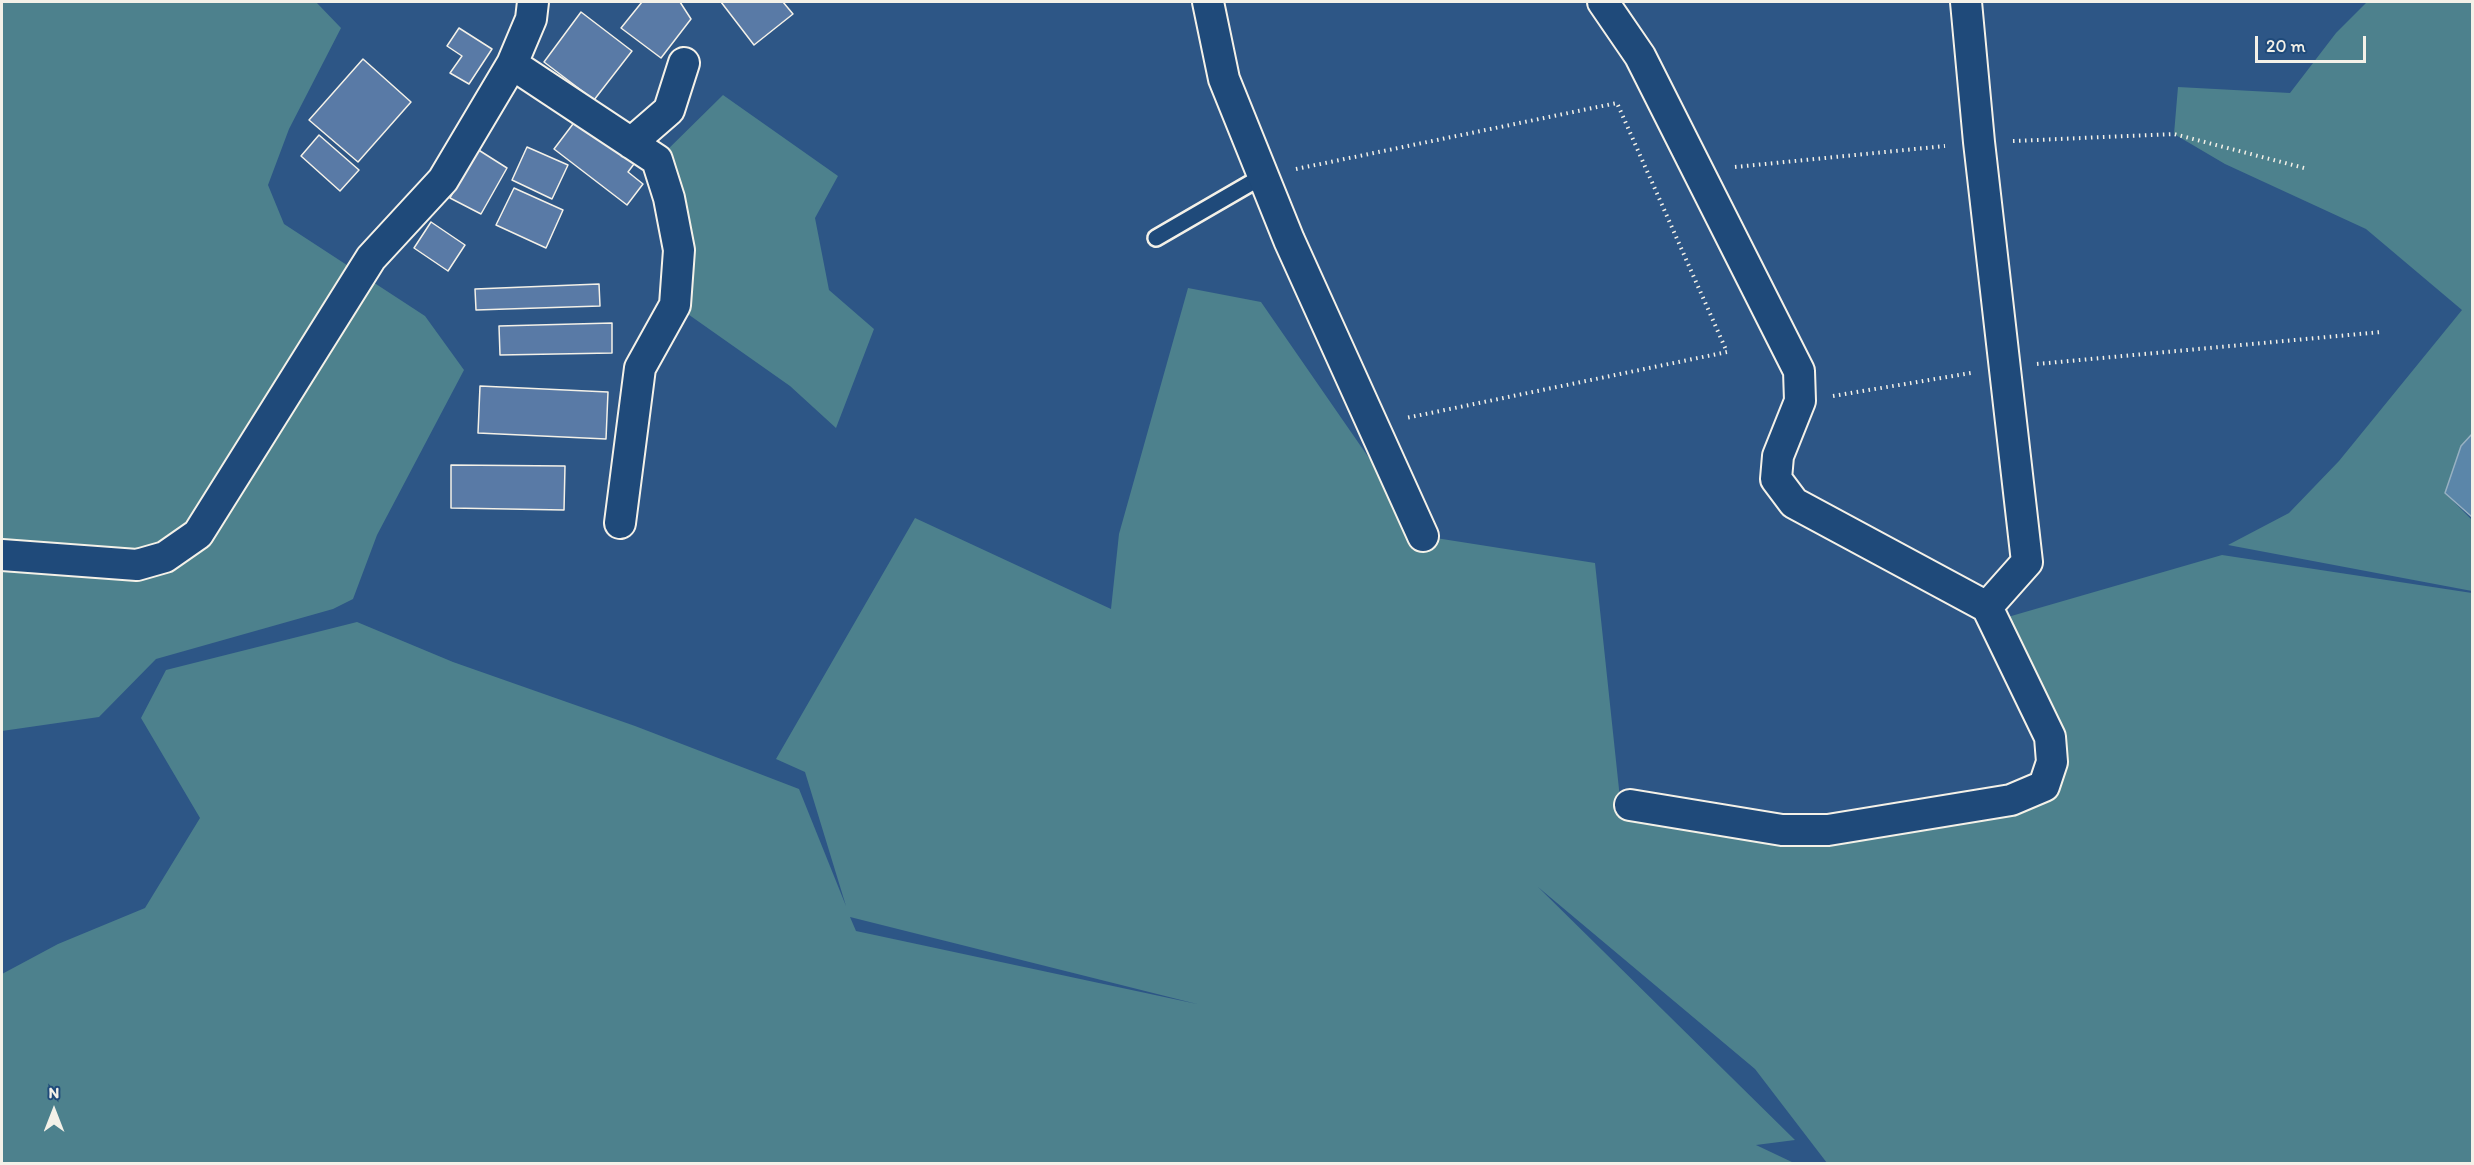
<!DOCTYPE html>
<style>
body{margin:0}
#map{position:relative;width:2474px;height:1165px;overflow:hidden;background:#2d5686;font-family:Itim,sans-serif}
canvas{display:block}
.frame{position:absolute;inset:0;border:3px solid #f4f1e8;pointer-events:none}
.north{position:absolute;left:24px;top:1081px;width:60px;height:60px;-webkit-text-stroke:4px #1f4a7a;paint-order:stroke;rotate:0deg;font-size:16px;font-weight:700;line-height:24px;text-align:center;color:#f4f1e8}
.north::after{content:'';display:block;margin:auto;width:21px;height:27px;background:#f4f1e8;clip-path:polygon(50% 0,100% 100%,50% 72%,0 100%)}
.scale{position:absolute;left:2255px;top:36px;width:111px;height:27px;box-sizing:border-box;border:3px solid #f4f1e8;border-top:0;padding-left:8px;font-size:18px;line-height:21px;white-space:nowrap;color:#f4f1e8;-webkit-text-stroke:4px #1f4a7a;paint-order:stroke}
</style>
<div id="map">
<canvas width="2474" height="1165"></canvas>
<div class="frame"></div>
<div class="north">N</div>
<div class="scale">20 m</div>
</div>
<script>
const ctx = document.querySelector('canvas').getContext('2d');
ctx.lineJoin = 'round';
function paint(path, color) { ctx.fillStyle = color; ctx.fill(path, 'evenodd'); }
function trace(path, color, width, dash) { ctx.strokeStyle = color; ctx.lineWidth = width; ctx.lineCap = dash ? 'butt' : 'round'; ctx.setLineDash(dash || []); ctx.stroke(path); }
const green = new Path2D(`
 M2,2h314l25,26 -52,101 -21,56 16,39 141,92 39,54 -87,165 -24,64 -20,10 -177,50 -57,58 -97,14z
 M2367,2h105v432l-11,12 -16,47 27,27v71l-244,-46 61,-32 50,-52 123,-151 -96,-81 -141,-65 -51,-30 4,-47 112,6 46,-60z
 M723,95l115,81 -23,42 14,72 45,39 -38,99 -46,-42 -115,-81 -18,-145z
 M1188,288l73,14 162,234 172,27 26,245 168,22 255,-44 12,-60 -62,-105 228,-66 250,38v570h-645l-72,-94 -217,-182 257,253 -39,5 38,18 -1792,1v-190l56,-30 87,-36 55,-90 -59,-100 25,-48 191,-48 96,40 182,64 164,63 47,117 -41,-134 -29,-13 139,-241 196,91 8,-75zM850,917l347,87 -341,-73z`);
const water = new Path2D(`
 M2472,434v83l-27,-24 16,-47z`);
const building = new Path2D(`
 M642,2h38l11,17 -30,39 -40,-30z
 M721,2h62l10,12 -39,31z
 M581,12l51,39 -38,49 -50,-38z
 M459,28l33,21 -23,35 -19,-11 12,-17 -15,-10z
 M363,59l48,43 -53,60 -49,-42z
 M576,120l58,44 -6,8 15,12 -16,21 -73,-56z
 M319,135l40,35 -19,21 -39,-35z
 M527,147l41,18 -16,34 -40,-19z
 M477,149l30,19 -26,46 -31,-16z
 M514,188l49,22 -17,38 -50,-23z
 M431,222l34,23 -17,26 -34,-23z
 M599,284l1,22 -124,4 -1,-21z
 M612,323v30l-112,2 -1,-29z
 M480,386l128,6 -2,47 -128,-6z
 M451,465l114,1 -1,44 -113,-2z`);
const path = new Path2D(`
 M2013,141l161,-7 134,35
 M1735,167l210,-21
 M1296,169l321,-66 110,249 -321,66
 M2037,364l344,-32
 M1833,396l138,-23`);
const lane = new Path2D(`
 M1156,238l107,-62`);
const street = new Path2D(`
 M1208,2l16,77 65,161 134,296
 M1603,2l37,54 159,315 1,30 -22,55 -2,23 18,24 193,104 63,130 2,25 -8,24 -33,14 -183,30h-46l-152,-25
 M1966,2l13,140 48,420 -40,45
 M512,64l145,96 12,38 10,52 -4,55 -35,63 -20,155
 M631,143l38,-33 15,-47
 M2,555l135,10 28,-8 33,-23 173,-276 72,-78 69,-116 19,-45 2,-17`);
paint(green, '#4d818d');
paint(water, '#5b86a9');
trace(water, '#98b1c2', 1.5);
paint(building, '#597aa6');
trace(building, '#f4f1e8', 1.5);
trace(lane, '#f4f1e8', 20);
trace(street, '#f4f1e8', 34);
trace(path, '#f4f1e8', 4, [1.5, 4.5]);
trace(lane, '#1f4a7a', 15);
trace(street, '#1f4a7a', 30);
</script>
